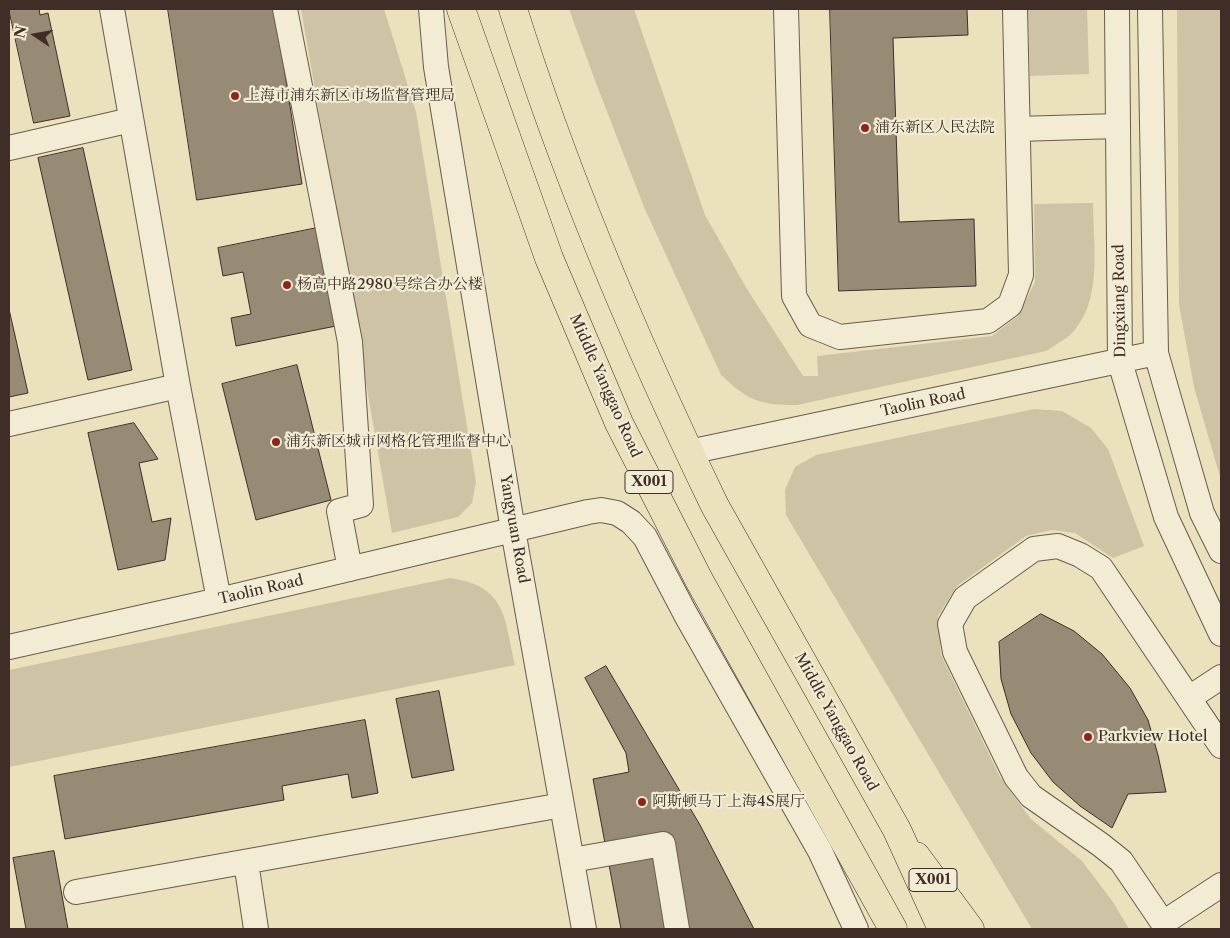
<!DOCTYPE html>
<meta charset="utf-8">
<style>
body{margin:0}
#map{position:relative;width:1230px;height:938px;overflow:hidden;background:#ebe1bd;font-family:"Libre Caslon Text",serif}
canvas{display:block}
.frame{position:absolute;inset:0;border:10px solid #3f2e27;pointer-events:none}
.north{position:absolute;left:10px;top:10px;width:50px;height:50px;-webkit-text-stroke:4px #f2ecd4;paint-order:stroke;rotate:282deg;font-size:14px;font-weight:700;line-height:20px;text-align:center;color:#3f2e27}
.north::after{content:'';display:block;margin:auto;width:18px;height:22px;background:#3f2e27;clip-path:polygon(50% 0,100% 100%,50% 72%,0 100%)}
</style>
<div id="map">
<canvas width="1230" height="938"></canvas>
<div class="frame"></div>
<div class="north">N</div>
</div>
<script>
const ctx = document.querySelector('canvas').getContext('2d');
ctx.lineJoin = 'round';
function paint(path, color) { ctx.fillStyle = color; ctx.fill(path, 'evenodd'); }
function trace(path, color, width, dash) { ctx.strokeStyle = color; ctx.lineWidth = width; ctx.lineCap = dash ? 'butt' : 'round'; ctx.setLineDash(dash || []); ctx.stroke(path); }
function drawText(font, color, halo, rows, align = 'center') {
  ctx.font = font + ' "Libre Caslon Text","Noto Serif SC",serif'; ctx.lineWidth = 4.5; ctx.setLineDash([]); ctx.textBaseline = 'middle'; ctx.strokeStyle = halo; ctx.fillStyle = color; for (const [text, x, y, turn = 0] of rows) {
    ctx.save(); ctx.translate(x, y); ctx.rotate((+turn || 0) * Math.PI / 180); ctx.textAlign = isNaN(turn) ? turn : align; if (halo) ctx.strokeText(text, 0, 0); ctx.fillText(text, 0, 0); ctx.restore();
  }
}
const green = new Path2D(`
 M301,9h83l32,103 60,370 -4,21 -14,14 -66,16z
 M569,9h65l71,206 42,74 56,87h15l-1,-20 175,-20 26,-20 17,-34 -1,-78 59,-1c0,42 11,101 -24,133 -7,5 -15,10 -23,15l-249,54c-38,0 -48,-4 -76,-30l-77,-168 -48,-124z
 M1028,9h59l2,65 -59,2z
 M1177,9h44v471l-27,-93 -15,-83z
 M1034,409l28,2 29,17 17,21 36,97 -31,12 -38,-25 -23,-3 -26,6 -69,50 -19,30 3,39 59,122 31,42 51,42 31,41 16,27h-97l-246,-414 -1,-25 10,-23 21,-12z
 M450,578c57,8 54,40 65,87l-506,102v-97z`);
const building = new Path2D(`
 M9,9h30l1,6 8,-2 22,103 -36,7z
 M168,9h107l27,175 -105,16z
 M830,9h137l1,26 -75,3 6,184 75,-3 2,67 -137,5z
 M83,148l49,222 -44,10 -50,-222z
 M317,228l19,98 -100,20 -5,-28 20,-4 -8,-42 -20,4 -5,-28z
 M9,309l19,84 -19,4z
 M297,365l34,135 -75,20 -34,-136z
 M134,423l24,36 -19,4 13,59 19,-4 -6,42 -47,10 -30,-137z
 M1041,614l33,17 28,23 28,34 18,32 10,35 8,37 -38,2 -16,34 -32,-22 -27,-24 -22,-29 -20,-39 -10,-35 -2,-37z
 M606,666l94,159 54,104h-133l-28,-150 36,-7 -3,-19 -41,-75z
 M439,691l15,79 -42,8 -16,-79z
 M365,720l13,73 -26,5 -4,-24 -66,12 2,14 -219,39 -11,-63z
 M54,851l14,78h-42l-13,-71z`);
const minor = new Path2D(`
 M112,9l66,377 41,214
 M285,9l65,333 11,163 -22,6 11,58
 M431,9l5,58 77,463 71,399
 M786,9l8,287 16,29 30,12 148,-16 22,-16 11,-30 -6,-266
 M1117,9l3,353 46,155 55,117
 M1150,9l6,344 46,160 19,38
 M1018,129l99,-3
 M9,148l122,-28
 M9,424l169,-38
 M689,452l467,-99
 M9,647l210,-47 369,-88 13,-2 16,3 14,9 14,15 41,78 134,236 36,78
 M1189,698l32,-21
 M1221,746l-120,-178 -21,-13 -22,-9 -24,3 -69,49 -15,26 5,28 61,125 15,19 70,49 20,16 42,62 58,-38
 M572,860l91,-16 14,85
 M246,862l10,67
 M76,892l486,-87`);
const major = new Path2D(`
 M916,856l54,73`);
const highway = new Path2D(`
 M461,9l88,249 70,165 80,157 194,349
 M513,9c53,170 124,336 202,497l182,324 45,99`);
const markers = [
 [235,96,5,"#8f2418"],
 [865,128,5,"#8f2418"],
 [287,285,5,"#8f2418"],
 [276,442,5,"#8f2418"],
 [1088,737,5,"#8f2418"],
 [642,802,5,"#8f2418"]
];
const shields = [
 [649,482,48],
 [933,880,48]
];
const shieldNames = [
 ["X001",649,482],
 ["X001",933,880]
];
const poiNames = [
 ["上海市浦东新区市场监督管理局",245,96],
 ["浦东新区人民法院",875,128],
 ["杨高中路2980号综合办公楼",297,285],
 ["浦东新区城市网格化管理监督中心",286,442],
 ["Parkview Hotel",1098,737],
 ["阿斯顿马丁上海4S展厅",652,802]
];
const streetNames = [
 ["Dingxiang Road",1120,301,-91],
 ["Middle Yanggao Road",605,386,66],
 ["Taolin Road",923,403,-12],
 ["Yangyuan Road",514,529,80],
 ["Taolin Road",261,590,-13],
 ["Middle Yanggao Road",836,722,61]
];
paint(green, '#cec3a4');
paint(building, '#988b75');
trace(building, '#3f2e27', 1);
trace(minor, '#6a5b4c', 26);
trace(major, '#3f2e27', 29);
trace(highway, '#3f2e27', 29);
trace(minor, '#f2ecd4', 24);
trace(major, '#ebe1bd', 28);
trace(highway, '#ebe1bd', 28);
for (const [x, y, r, color] of markers) { const dot = new Path2D(); dot.arc(x, y, r, 0, 2 * Math.PI); ctx.fillStyle = color; ctx.fill(dot); trace(dot, '#f2ecd4', 2); }
for (const [x, y, w] of shields) { const box = new Path2D(); box.roundRect(x - w / 2, y - 11.5, w, 23, 4); ctx.fillStyle = '#f2ecd4'; ctx.fill(box); trace(box, '#3f2e27', 1); }
drawText('bold 14px', '#3f2e27', null, shieldNames);
drawText('15px', '#3f2e27', '#f2ecd4', poiNames, 'left');
drawText('15px', '#3f2e27', '#f2ecd4', streetNames);
</script>
